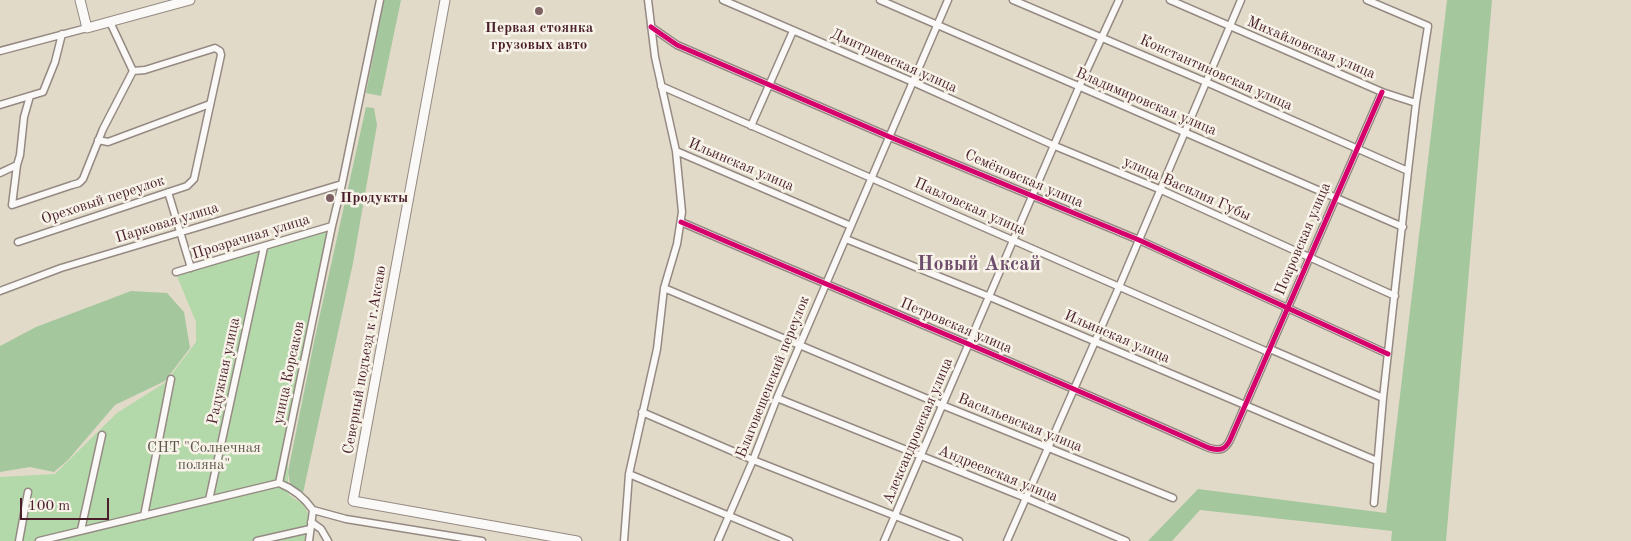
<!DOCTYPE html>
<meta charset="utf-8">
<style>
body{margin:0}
#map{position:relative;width:1631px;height:541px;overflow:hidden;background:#e2dac8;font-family:"Old Standard TT",serif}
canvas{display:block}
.scale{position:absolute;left:20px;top:498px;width:89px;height:22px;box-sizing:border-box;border:2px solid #4a1f2b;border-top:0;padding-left:6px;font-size:15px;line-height:18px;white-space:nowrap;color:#4a1f2b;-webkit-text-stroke:4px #f7f3e8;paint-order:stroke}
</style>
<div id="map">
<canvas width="1631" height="541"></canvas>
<div class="scale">100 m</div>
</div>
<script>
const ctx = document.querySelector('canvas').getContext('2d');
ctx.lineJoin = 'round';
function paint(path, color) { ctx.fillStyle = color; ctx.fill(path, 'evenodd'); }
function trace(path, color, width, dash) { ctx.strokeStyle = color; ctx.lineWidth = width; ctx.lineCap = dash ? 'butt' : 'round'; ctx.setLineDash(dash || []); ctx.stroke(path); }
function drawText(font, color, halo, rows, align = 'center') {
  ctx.font = font + ' "Old Standard TT",serif'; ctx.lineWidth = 5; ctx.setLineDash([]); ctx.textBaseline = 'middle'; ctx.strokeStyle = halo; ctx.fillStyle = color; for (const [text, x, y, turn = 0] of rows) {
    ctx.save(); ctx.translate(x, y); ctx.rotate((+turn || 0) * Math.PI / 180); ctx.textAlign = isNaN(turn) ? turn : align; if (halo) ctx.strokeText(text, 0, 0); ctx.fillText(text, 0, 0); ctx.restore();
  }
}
const green = new Path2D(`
 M448,0h2l-90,492h-2z
 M335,222l-47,235v28l1,10 15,10 9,19 -3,17h-310v-64l55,-3 62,-61 49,-31 30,-40v-20l-22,-53z`);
const forest = new Path2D(`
 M384,0h17l-20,96 -15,-3z
 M1447,0h45l-46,541h-55l1,-10 -192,-21 -28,31h-24l50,-52 188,24z
 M366,107l8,1 3,17 -24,138 -50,230 -13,-9 -2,-12 27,-135z
 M131,291l36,2 17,19 6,36 -25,33 -50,24 -47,55 -14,12 -24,-5 -30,5v-126l36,-19z`);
const street = new Path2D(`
 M723,0l190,82 142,64 104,43 236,107
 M880,0l523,227
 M1013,0l193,82 202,89
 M1170,0l212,92 34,11
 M1367,0l61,26 -12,77 -8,68 -25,227 -9,105
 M651,27l26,18 213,92 249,103 249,114
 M0,51l87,-23
 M661,86l607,266
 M30,96l-6,21 -4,38 -3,10 -5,40 60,-20 7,-2 4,-4 20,-50 30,-58 -23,-49
 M0,105l43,-13 12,-30 7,-28
 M751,126l42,-95
 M98,140l10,2 102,-38
 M676,151l175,75
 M0,173l17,-8
 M168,192l23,76
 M681,222c176,76 353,148 528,226 11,3 16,2 21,-8l152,-348
 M846,239l144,58 387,164
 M18,242l169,-56 7,-7 27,-124 -1,-4 -5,-3 -70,22 -12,1
 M176,272l156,-46
 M664,288l278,117 231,93
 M0,291l61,-23 281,-84
 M1270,349l113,49
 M777,398l249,100 100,43
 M642,412l111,48 206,81
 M629,474l160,67
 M209,500l55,-253
 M313,510c-9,-13 -19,-21 -34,-27l53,-257 10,-42 38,-184
 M313,510l33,9 136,22
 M144,516l27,-137
 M311,522l10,7 7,12
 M81,530l21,-95
 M19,541l9,-49
 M39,541l240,-58
 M257,541l53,-12
 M309,541l4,-31
 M624,541l5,-67 28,-125 7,-61 13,-44 5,-32 -6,-61 -21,-94 -7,-57
 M718,541l35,-81 24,-62 171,-398
 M884,541l195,-454 40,-87
 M1007,541l112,-254 122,-287`);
const secondary = new Path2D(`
 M80,0l7,28 103,-28
 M445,0l-92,501 224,40`);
const cycleway = new Path2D(`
 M651,27l26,18 213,92 249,103 249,114
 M681,222c176,76 353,148 528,226 11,3 16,2 21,-8l152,-348`);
const markers = [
 [539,11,5,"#7f6062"],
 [330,198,5,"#7f6062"]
];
const poiNames = [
 ["Первая стоянка",539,28],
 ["грузовых авто",539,45],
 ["Продукты",340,198,"left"]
];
const streetNames = [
 ["Михайловская улица",1311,48,23],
 ["Дмитриевская улица",894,61,24],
 ["Константиновская улица",1216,73,24],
 ["Владимировская улица",1146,102,23],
 ["Ильинская улица",741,165,23],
 ["Семёновская улица",1024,179,23],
 ["улица Василия Губы",1187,189,24],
 ["Ореховый переулок",103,200,-18],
 ["Павловская улица",970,207,24],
 ["Парковая улица",167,223,-17],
 ["Прозрачная улица",251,237,-17],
 ["Покровская улица",1303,239,-67],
 ["Петровская улица",956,326,23],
 ["Ильинская улица",1117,337,23],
 ["Северный подъезд к г.Аксаю",365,360,-80],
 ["Радужная улица",224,371,-78],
 ["улица Корсаков",289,373,-78],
 ["Благовещенский переулок",773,377,-68],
 ["Васильевская улица",1020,423,22],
 ["Александровская улица",918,431,-67],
 ["Андреевская улица",998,474,22]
];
const parkNames = [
 ["СНТ \"Солнечная",204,448],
 ["поляна\"",204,465]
];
const districtNames = [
 ["Новый Аксай",979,265]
];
paint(green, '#b3d8aa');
paint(forest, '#a4c79e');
trace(street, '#958a83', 9);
trace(secondary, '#958a83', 11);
trace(street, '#fbf9f7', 6);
trace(secondary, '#fbf9f7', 9);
trace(cycleway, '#d6006c', 5);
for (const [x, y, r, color] of markers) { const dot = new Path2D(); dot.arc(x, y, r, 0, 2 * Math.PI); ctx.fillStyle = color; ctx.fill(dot); trace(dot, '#f7f3e8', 2); }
drawText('bold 15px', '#4a1f2b', '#f7f3e8', poiNames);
drawText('15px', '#4a1f2b', '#f7f3e8', streetNames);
drawText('15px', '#5e564a', '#f7f3e8', parkNames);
drawText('bold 20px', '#6e4c6c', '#f7f3e8', districtNames);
</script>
